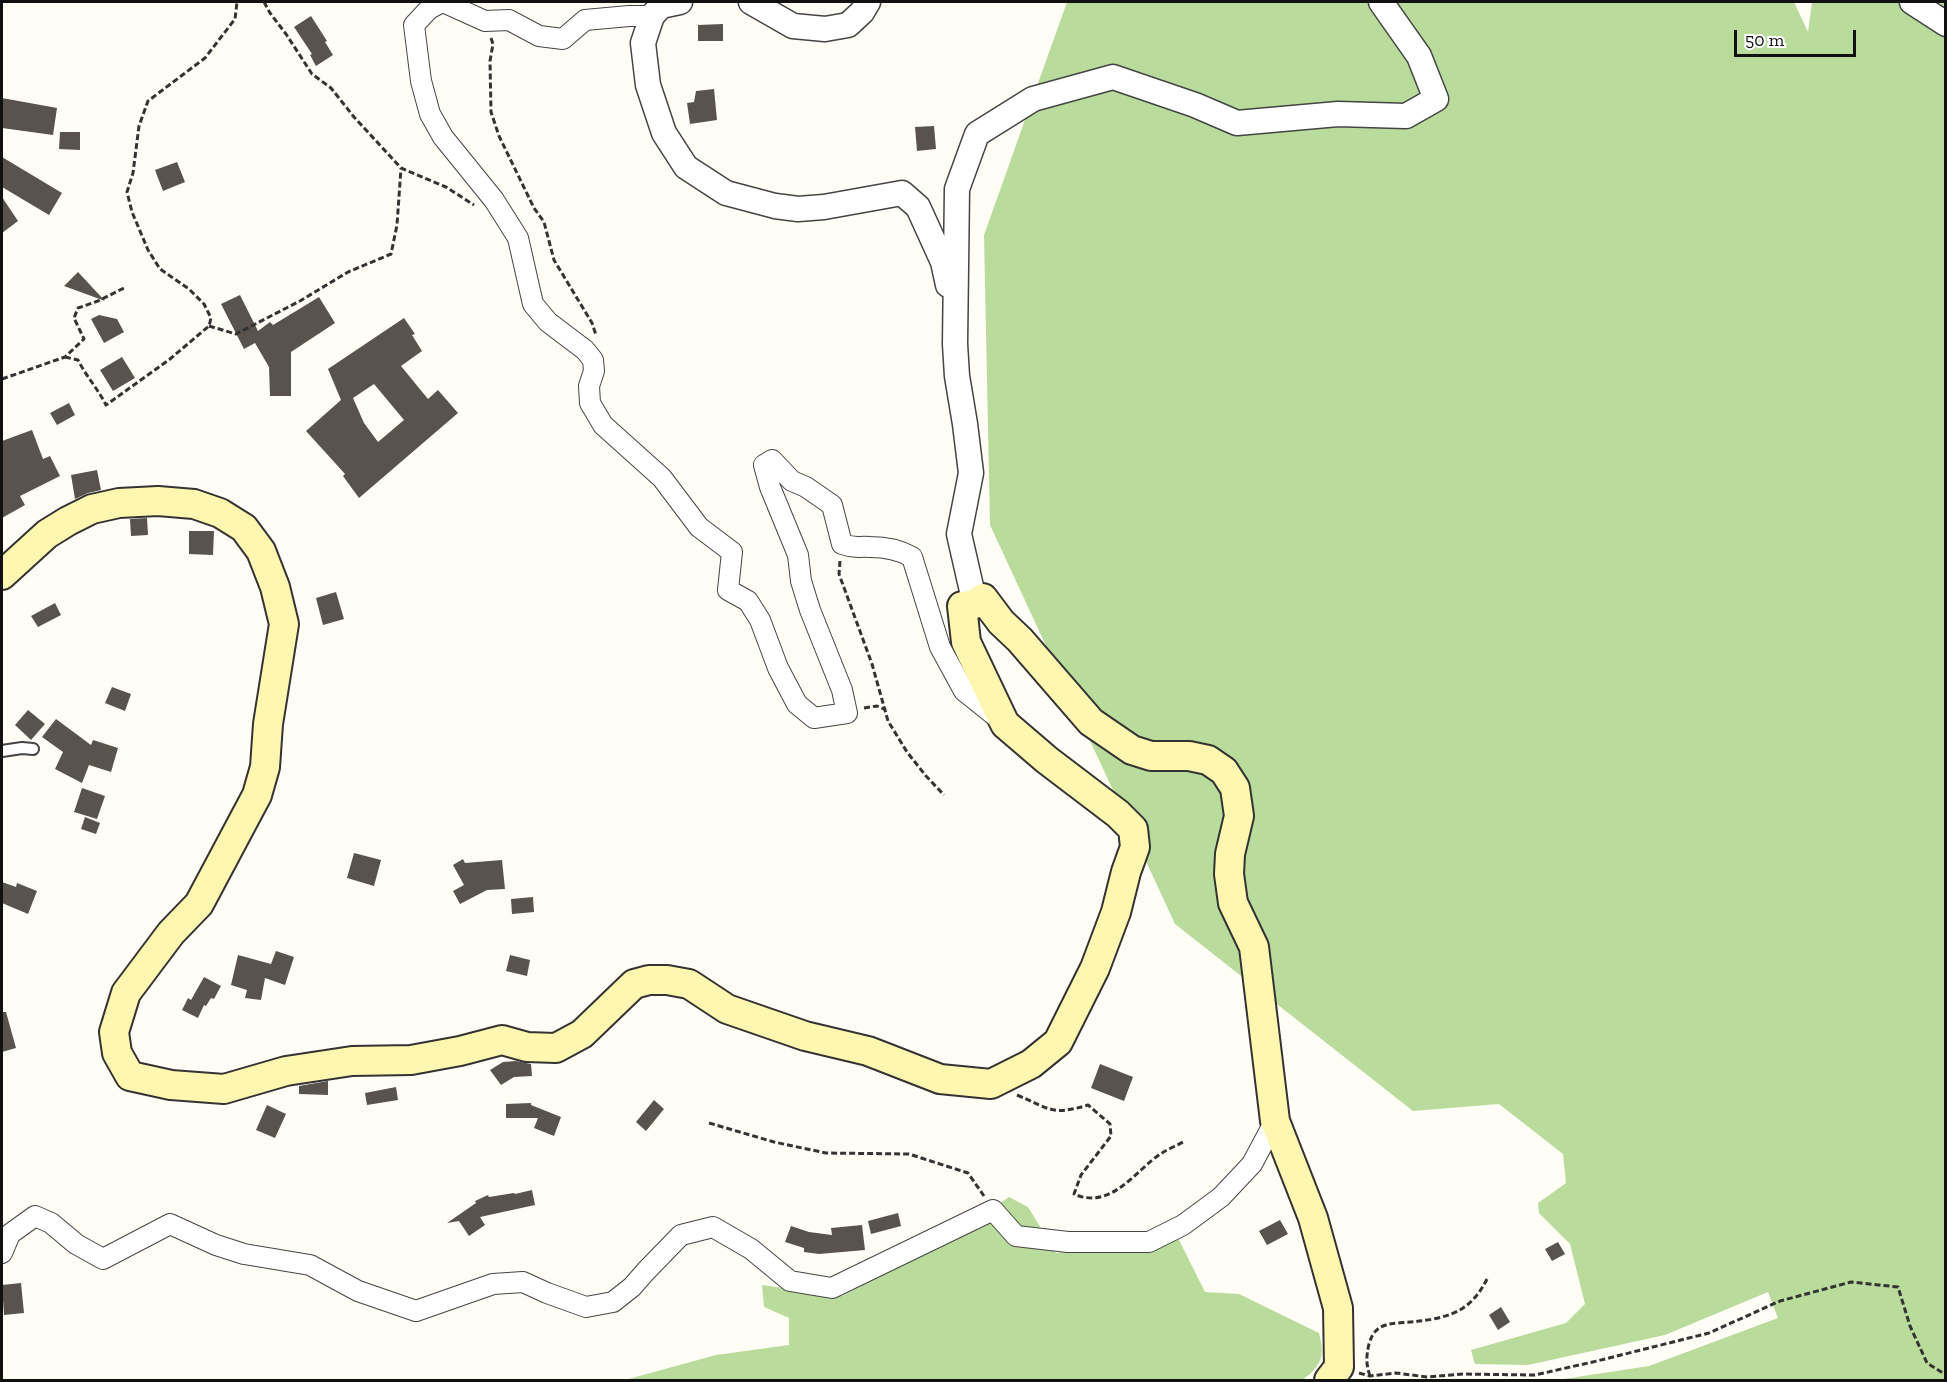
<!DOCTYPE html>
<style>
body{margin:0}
#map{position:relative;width:1947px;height:1382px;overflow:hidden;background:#fffdf5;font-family:"Zilla Slab",serif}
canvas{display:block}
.frame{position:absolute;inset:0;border:3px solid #111;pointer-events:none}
.scale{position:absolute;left:1734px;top:30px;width:122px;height:27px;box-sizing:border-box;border:3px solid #111;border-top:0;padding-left:8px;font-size:18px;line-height:21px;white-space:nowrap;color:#111;-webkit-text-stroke:4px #fff;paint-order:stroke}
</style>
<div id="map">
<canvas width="1947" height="1382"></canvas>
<div class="frame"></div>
<div class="scale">50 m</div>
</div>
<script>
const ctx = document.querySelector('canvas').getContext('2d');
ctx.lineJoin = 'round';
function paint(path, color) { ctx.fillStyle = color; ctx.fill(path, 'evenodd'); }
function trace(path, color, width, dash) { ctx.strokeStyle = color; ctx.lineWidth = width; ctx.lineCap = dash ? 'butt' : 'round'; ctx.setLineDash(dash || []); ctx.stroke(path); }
const forest = new Path2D(`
 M1067,2h727l14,30 4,-30h133v1378h-388l92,-14 129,-48 -10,-26 -103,43 -137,30 -53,-1 -4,-14 95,-27 19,-19 -15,-60 -31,-31 -1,-10 28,-20 -3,-29 -64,-50 -86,7 -238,-187 -185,-399 -6,-290z
 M1009,1197l19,10 28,46 123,-13 26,52 34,2 80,39c6,23 3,33 -17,47h-677l91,-25 73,-10v-27l-25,-11 -2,-22 80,11 95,-49z`);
const building = new Path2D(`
 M311,16l16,25 -2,1 8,13 -17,11 -6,-11 2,-1 -18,-27z
 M723,24v17h-25v-16z
 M714,89l3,31 -27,4 -3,-21 7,-1 2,-11z
 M2,98l55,10 -4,27 -51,-7z
 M934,126l2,23 -19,2 -2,-24z
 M60,132h20v18l-21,-1z
 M2,157l60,36 -13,22 -47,-28z
 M177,162l8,20 -22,9 -8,-21z
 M2,197l16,24 -16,12z
 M78,272l27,29 -41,-15z
 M240,295l18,36 12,-9 3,3 46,-28 16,26 -44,29v44h-21l-1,-29 -14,-24 -11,6 -23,-45z
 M99,315l18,4 7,13 -20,11 -13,-24z
 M404,318l11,16 -3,1 10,16 -21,15 27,33 10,-9 20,23 -99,85 -16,-22 2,-2 -39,-43 35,-31 -13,-31zM374,384l30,36 -26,22 -14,-19 -11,-25z
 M122,357l13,21 -22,13 -13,-21z
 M69,403l6,12 -18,10 -7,-12z
 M32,430l11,29 7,-3 10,20 -40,20 5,9 -23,13v-77z
 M97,470l4,20 -13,3 -13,6 -4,-24z
 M147,518l1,17 -17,1 -1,-17z
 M189,531h25l-1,24 -24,-1z
 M336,592l8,27 -21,6 -7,-27z
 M55,603l6,12 -23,12 -7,-11z
 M112,687l19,7 -6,17 -20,-8z
 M28,710l17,14 -14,16 -16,-15z
 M56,719l35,26 2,-5 25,8 -7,24 -22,-7 -7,18 -27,-14 8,-17 -21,-15z
 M82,788l23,8 -8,23 -23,-7z
 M85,817l15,6 -4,11 -15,-5z
 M354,853l27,7 -7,26 -27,-8z
 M463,859l2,4 37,-3 3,29 -18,1 -27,14 -7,-13 11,-6 -11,-20z
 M2,882l14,5 1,-4 20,8 -9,23 -26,-11z
 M533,897l1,15 -22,2 -1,-15z
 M276,951l18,6 -9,28 -20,-7 -4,22 -16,-2 2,-8 -16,-5 7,-30 33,9z
 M510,955l20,5 -3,16 -21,-5z
 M204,977l17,9 -7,13 -3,-1 -5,8 -2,-1 -6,13 -16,-8 6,-12 3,2z
 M2,1012h4l10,36 -14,4z
 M516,1061l15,3 1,12 -18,1 -13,8 -11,-15 13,-8z
 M1100,1064l33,13 -9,24 -33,-13z
 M328,1081v14l-29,-1v-8z
 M396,1087l2,13 -31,5 -2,-12z
 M654,1100l10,9 -18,22 -10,-9z
 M531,1103v2l30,12 -7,19 -20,-8 4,-10h-32v-14z
 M267,1105l19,9 -11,24 -19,-8z
 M532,1190l3,15 -55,12 5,8 -16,11 -10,-15 -12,2 29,-20 -1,-2 13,-6 1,2 25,-4 1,1z
 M898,1213l3,13 -30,8 -3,-13z
 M1280,1220l8,14 -21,11 -8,-14z
 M862,1225l3,25 -46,4 -15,-2v-4l-19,-6 6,-16 18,6 23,3 -1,-7z
 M1558,1242l7,12 -13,7 -7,-12z
 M21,1283l3,30 -20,2 -2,-30z
 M1501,1307l9,15 -12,8 -9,-15z`);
const path = new Path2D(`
 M264,2l6,11 16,21 26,40 19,14 23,29 47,51 45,19 28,18
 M491,38l2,6 -3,17 1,51 8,24 35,72 10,14 10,38 38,63 4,12
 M209,326l27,8 64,-33 48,-29 43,-18 6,-29 4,-57
 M65,357l13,3c8,16 20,29 28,45l64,-46 39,-33 2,-8 -7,-14 -15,-15 -29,-20 -12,-19 -16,-38 -5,-20 6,-19 6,-47 9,-25 57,-43 30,-39 2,-17
 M2,379l63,-22 19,-18 -10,-21 4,-10 20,-7 26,-13
 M840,561l-1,13 33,90 16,57 19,31 19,24 18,19
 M864,708l13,-2 9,4
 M1017,1095c33,14 35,21 71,10l22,19 1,12 -30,39 -7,19c38,17 62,-25 88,-41 6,-4 14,-7 21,-11
 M709,1123l65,19 52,11 83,1 59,19 16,23
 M1359,1373l11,3 26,-3 31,4 36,-3 72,1 62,-14 112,-28 71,-32 71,-19 47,5 12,39 17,37 19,12
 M1370,1376c-4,-12 -4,-19 -1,-32 7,-26 28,-19 50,-23 10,-1 22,-3 32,-7 17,-6 28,-19 36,-35`);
const service = new Path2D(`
 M2,751l20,-3 11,1`);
const minor = new Path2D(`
 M442,2l-13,7 -15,16 7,56 9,33 13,23 51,63 24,38 15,66 15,18 37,28 8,10 1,11 -5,15 1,17 13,22 59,53 37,49 33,25 -4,38 20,11 12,19 18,48 19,36 17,14 33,-5 -5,-23 -32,-80 -9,-29 -3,-26 -28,-68 -6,-22 8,-5 20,21 14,6 26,18 10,39c14,5 15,2 28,3 15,0 30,3 42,10l28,90 24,44 35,28
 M443,2l42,19 24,-1 30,16 24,3 22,-19 44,-4h23
 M2,1253l8,-19 25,-18 16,7 25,21 27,15 67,-35 46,21 28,9 66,11 48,26 58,20 77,-27 30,-2 24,11 39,14 27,-5 19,-15 14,-16 35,-36 32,-8 38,22 39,32 42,7 161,-78 23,26 52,6h81l34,-17 38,-28 31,-33 23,-43`);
const tertiary = new Path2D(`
 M680,2l-19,4 -9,10 -9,27 5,42 16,48 22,34 40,26 49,13 23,3 26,-2 78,-14 16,14 25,55 5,23
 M751,2l42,24 32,3 23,-4 14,-13 6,-10
 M1912,2l34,22
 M975,604l-16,-70 12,-61 -6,-49 -8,-48 -2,-32 2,-155 20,-55 56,-35 80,-22 82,28 42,18 101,-9 68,2 30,-17 -17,-43 -38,-54`);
const secondary = new Path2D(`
 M2,575l45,-41 21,-13 24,-12 27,-6 39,-2 36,3 26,9 24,15 17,23 14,36 9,37 -16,100 -3,43 -8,28 -58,109 -28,29 -45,60 -12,39 3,21 13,23 41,9 53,4 62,-18 66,-10 59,-1 49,-9 42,-11 25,7 29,1 26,-14 52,-50 15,-4h18l22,4 38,25 78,27 63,15 72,28 51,5 40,-20 27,-22 37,-74 21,-56 10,-40 9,-25 -2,-18 -15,-15 -71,-54 -42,-36 -39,-82 -4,-36 13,-2 8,-6 18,24 19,18 71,82 41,28 19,6h38l19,4 16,11 11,17 4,28 -9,38 -1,20 4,29 21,44 21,174 38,97 25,90 1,59 -10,13`);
paint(forest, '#b9dc9c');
paint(building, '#5a524d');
trace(service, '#444', 14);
trace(minor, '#444', 22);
trace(tertiary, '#444', 27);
trace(secondary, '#333', 32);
trace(path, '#333', 3, [6, 3]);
trace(service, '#fff', 10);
trace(minor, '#fff', 20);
trace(tertiary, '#fff', 24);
trace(secondary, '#fff6b0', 28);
</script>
